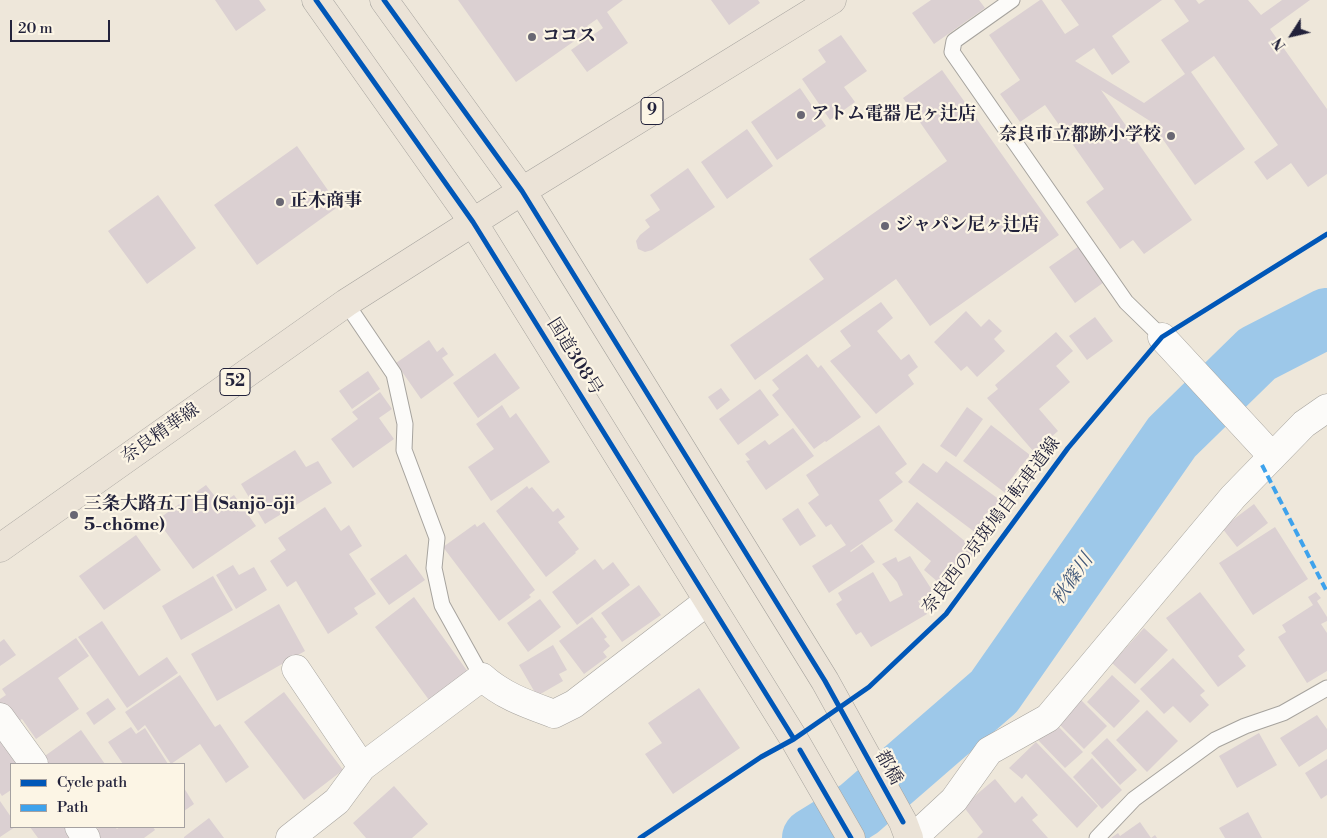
<!DOCTYPE html>
<meta charset="utf-8">
<style>
body{margin:0}
#map{position:relative;width:1327px;height:838px;overflow:hidden;background:#eee7da;font-family:"Libre Bodoni",serif}
canvas{display:block}
.legend{position:absolute;left:10px;top:763px;width:175px;height:65px;box-sizing:border-box;background:#fcf5e5;border:1px solid #a5a1a1;margin:0;padding:6px 9px;list-style:none;font-size:15px;color:#22223b}
.legend li{display:flex;align-items:center;gap:10px;height:25px}
.legend b{width:25px;border:1px solid #a5a1a1}
.north{position:absolute;left:1267px;top:10px;width:50px;height:50px;-webkit-text-stroke:4px #fcf5e5;paint-order:stroke;rotate:235deg;font-size:14px;font-weight:700;line-height:20px;text-align:center;color:#22223b}
.north::after{content:'';display:block;margin:auto;width:18px;height:22px;background:#22223b;clip-path:polygon(50% 0,100% 100%,50% 72%,0 100%)}
.scale{position:absolute;left:10px;top:20px;width:100px;height:22px;box-sizing:border-box;border:2px solid #22223b;border-top:0;padding-left:6px;font-size:15px;line-height:18px;white-space:nowrap;color:#22223b;-webkit-text-stroke:4px #fcf5e5;paint-order:stroke}
</style>
<div id="map">
<canvas width="1327" height="838"></canvas>
<ul class="legend">
<li><b style="height:6px;background:#0057b8"></b>Cycle path</li>
<li><b style="height:6px;background:#3ea2ec"></b>Path</li>
</ul>
<div class="north">N</div>
<div class="scale">20 m</div>
</div>
<script>
const ctx = document.querySelector('canvas').getContext('2d');
ctx.lineJoin = 'round';
function trace(path, color, width, dash) { ctx.strokeStyle = color; ctx.lineWidth = width; ctx.lineCap = dash ? 'butt' : 'round'; ctx.setLineDash(dash || []); ctx.stroke(path); }
function paint(path, color) { ctx.fillStyle = color; ctx.fill(path, 'evenodd'); }
function drawText(font, color, halo, rows, align = 'center') {
  ctx.font = font + ' "Libre Bodoni","Noto Serif JP",serif'; ctx.lineWidth = 4.5; ctx.setLineDash([]); ctx.textBaseline = 'middle'; ctx.strokeStyle = halo; ctx.fillStyle = color; for (const [text, x, y, turn = 0] of rows) {
    ctx.save(); ctx.translate(x, y); ctx.rotate((+turn || 0) * Math.PI / 180); ctx.textAlign = isNaN(turn) ? turn : align; if (halo) ctx.strokeText(text, 0, 0); ctx.fillText(text, 0, 0); ctx.restore();
  }
}
const river = new Path2D(`
 M812,838l47,-29 135,-117 178,-255 85,-83 70,-36`);
const building = new Path2D(`
 M215,0h44l7,10 -30,21z
 M458,0h165l-16,12 21,31 -41,29 -16,-22 32,-22 -6,-9 -10,7 3,4 -74,52z
 M711,0h47l2,3 -31,22z
 M931,0h48l6,8 -51,36 -22,-31z
 M1040,0h2l23,34 14,-9 -18,-25h101l-50,36 18,26 -18,13 -18,-27 -19,13 69,42 41,-29 -24,-34 28,-19 -15,-21h22l3,4 6,-4h43l13,15 21,-15h28l-40,29 57,80v65l-19,13 -17,-24 -24,17 -13,-18 24,-17 -64,-89 -23,16 54,77 -50,36 -45,-64 -49,-31 91,130 -48,34 -11,-14 -13,9 -34,-47 18,-13 -59,-84 -25,17 -20,-28 20,-14 -31,-45z
 M841,35l26,36 -23,16 11,15 -25,18 -28,-41 24,-17 -8,-12z
 M942,70l117,165 -129,91 -34,-47 -141,101 -25,-35 94,-66 -15,-20 138,-98 -44,-63z
 M800,88l26,38 -49,34 -26,-38z
 M747,129l26,37 -46,33 -26,-37z
 M297,146l42,60 -82,59 -43,-60z
 M688,168l27,39 -63,43 -7,2 -7,-3 -2,-8 4,-6 10,-8 -5,-7 15,-10 -10,-15z
 M158,195l38,53 -49,36 -39,-53z
 M1082,244l25,36 -32,23 -26,-36z
 M881,302l12,16 -16,13 24,29 8,-6 9,13 -10,8 6,9 -38,30 -46,-53 21,-15 -11,-15z
 M966,311l15,16 8,-8 13,12 -8,8 11,12 -28,26 -10,-11 -6,5 -27,-29z
 M1095,317l18,24 -26,19 -18,-24z
 M1056,332l17,19 -17,15 14,16 -31,27 19,22 -24,21 -47,-54 11,-9 -3,-4z
 M429,340l8,12 6,-5 5,7 -6,4 12,17 -33,24 -25,-36z
 M495,353l25,35 -42,30 -25,-35z
 M807,354l11,14 3,-3 40,52 -35,25 -1,-1 -11,8 -42,-54 7,-6 -7,-9z
 M368,371l12,18 -28,20 -13,-18z
 M721,388l9,12 -13,10 -9,-13z
 M760,389l19,26 -41,30 -19,-26z
 M380,392l12,17 -13,9 15,21 -41,29 -22,-29 27,-20 -6,-7z
 M502,405l8,13 6,-5 34,49 -59,39 -23,-34 26,-18 -18,-25z
 M967,407l16,12 -27,38 -16,-11z
 M879,425l28,39 -12,9 8,9 -24,18 14,21 -43,30 1,1 11,-8 13,18 -46,31 -17,-27 34,-21 -15,-21 -5,3 -18,-24 11,-8 -13,-20z
 M991,425l39,30 -23,29 6,5 -5,6 -45,-34z
 M793,428l21,28 -48,34 -20,-29 4,-1 -5,-6 20,-14 4,5z
 M295,450l11,17 12,-6 14,22 -67,41 -24,-40z
 M946,461l54,39 -24,33 -68,-51 15,-19 14,10z
 M206,485l15,19 13,-9 22,31 -63,43 -36,-49z
 M527,486l2,3 3,-2 21,25 5,-4 7,9 -7,5 21,27 -4,3 1,1 -30,24 -50,-66z
 M917,502l60,49 -31,38 -22,-19 7,-9 -37,-31z
 M1254,504l14,19 -31,24 -15,-19z
 M325,507l16,24 8,-6 13,21 -13,8 27,40 -22,14 4,6 -30,20 -32,-53 -9,6 -17,-26 16,-11 -8,-12z
 M798,508l18,28 -16,10 -18,-27z
 M484,522l51,68 -6,5 2,2 -32,24 -56,-74 32,-23 2,3z
 M1275,527l33,52 -55,36 -34,-52z
 M136,535l25,35 -57,40 -25,-34z
 M406,554l19,26 -36,25 -19,-26z
 M910,556l24,37 -16,8 9,13 -56,33 -10,-15 -5,3 -20,-31 6,-4 -4,-7 35,-21 17,30 13,-7 -6,-13 -15,-18 14,-7 2,5z
 M595,559l8,11 10,-8 17,23 -53,40 -25,-33z
 M233,565l6,10 15,-8 13,23 -31,19 -20,-34z
 M213,576l20,34 -52,30 -19,-34z
 M639,585l22,30 -39,27 -21,-29z
 M1200,592l45,58 -7,6 8,10 -28,21 -52,-69z
 M1316,592l5,6 -4,3 10,16v4l-6,3 6,9v38l-20,12 -29,-46 8,-5 -4,-7 31,-20 -5,-8z
 M414,597l54,75 -39,28 -54,-73z
 M540,599l21,28 -33,25 -21,-29z
 M279,604l26,47 -88,50 -26,-47z
 M592,617l15,20 -3,2 6,7 -7,6 4,5 -23,17 -25,-33z
 M102,621l37,55 28,-19 11,16 -51,35 -49,-71z
 M1144,628l24,22 -33,34 -23,-21z
 M76,638l13,18 -31,22 21,31 -43,30 -14,-20 -7,5 -15,-20v-5l6,-4 -4,-6z
 M4,639l12,16 -16,11v-24z
 M553,645l14,25 -8,4 4,7 -26,15 -18,-31z
 M1173,658l32,33 -5,4 9,10 -19,18 -17,-17 -9,8 -24,-25z
 M180,675l35,52 5,-3 29,43 -23,16 -26,-39 -29,20 -26,-39 -7,6 -13,-19z
 M1112,675l28,26 -26,27 -27,-26z
 M699,688l41,60 -67,46 -28,-40 17,-11 -14,-20z
 M284,692l59,78 -39,30 -60,-78z
 M108,698l8,11 -22,16 -8,-12z
 M1080,699l27,27 -23,23 -27,-27z
 M1147,710l31,31 -31,31 -31,-32z
 M1317,715l10,14v20l-28,18 -19,-29z
 M1056,724l27,28 -18,16 -27,-28z
 M131,727l5,7 9,-6 23,36h-45l-15,-22z
 M81,730l24,34h-59l-4,-6z
 M1259,733l18,32 -40,23 -18,-32z
 M0,738l19,26h-8v26l-9,6 -2,-3z
 M1107,738l30,32 -17,15 -29,-32z
 M1036,742l62,64 -21,22 -51,-54 -4,5 -13,-11z
 M1092,758l30,32 -20,19 -29,-32z
 M1327,759v36l-6,4 -16,-26z
 M995,779l20,24 7,-7 16,19 -6,5 16,18h-71l6,-6 -20,-26z
 M394,786l34,38 -16,14h-46l-13,-15z
 M184,788l10,16 -10,7z
 M0,801l11,16v10h4l-15,10z
 M1248,812l14,26h-37l-6,-10z
 M209,818l15,20h-40v-1z
 M1140,822l11,16 4,-3 2,3h-46l7,-5 2,3z
 M30,827h35l9,11h-36z
 M100,827h15l2,2 3,-2h33l2,3 -11,8h-47l-4,-6z`);
const service = new Path2D(`
 M1012,0l-58,41 -2,11 174,250 36,35
 M346,303l48,71 11,50 -1,26 33,88 -3,30 8,37 40,72
 M1097,838l37,-39 81,-59 30,-14 38,-13 44,-25`);
const minor = new Path2D(`
 M1162,337l110,119
 M296,669l66,98 120,-90c21,19 45,27 72,37l20,-10 134,-103
 M0,717l34,47
 M79,827l7,11
 M290,838l47,-37 25,-34
 M913,838l41,-38 35,-49 59,-33 185,-221 71,-73 23,-16`);
const primary = new Path2D(`
 M0,548l346,-245 176,-112 310,-191`);
const trunk = new Path2D(`
 M316,0l157,222 321,517 57,99
 M384,0l138,191 303,490 78,141 6,16`);
const quiet = new Path2D(`
 M1262,465l65,127`);
const cycleway = new Path2D(`
 M316,0l157,222 321,517
 M384,0l138,191 303,490 78,141
 M800,750l51,88
 M640,838l121,-81 33,-18 75,-52 77,-73 122,-166 94,-111 165,-103`);
const markers = [
 [532,37,5,"#696773"],
 [801,115,5,"#696773"],
 [1171,136,5,"#696773"],
 [280,202,5,"#696773"],
 [885,226,5,"#696773"],
 [74,515,5,"#696773"]
];
const shields = [
 [652,111,22],
 [235,382,30]
];
const shieldNames = [
 ["9",652,111],
 ["52",235,382]
];
const poiNames = [
 ["ココス",542,37],
 ["アトム電器 尼ヶ辻店",811,115],
 ["奈良市立都跡小学校",1161,136,"right"],
 ["正木商事",290,202],
 ["ジャパン尼ヶ辻店",895,226],
 ["三条大路五丁目 (Sanjō-ōji",84,505],
 ["5-chōme)",84,526]
];
const streetNames = [
 ["国道308号",574,357,58],
 ["奈良精華線",161,434,-35],
 ["奈良西の京斑鳩自転車道線",992,526,-53],
 ["都橋",888,768,61]
];
const waterNames = [
 ["秋篠川",1073,580,-55]
];
trace(river, '#9dc8e9', 60);
paint(building, '#dbd0d2');
trace(service, '#a6a39e', 17);
trace(minor, '#a6a39e', 29);
trace(primary, '#a6a39e', 29);
trace(trunk, '#a6a39e', 29);
trace(service, '#fcfbf9', 15);
trace(minor, '#fcfbf9', 28);
trace(primary, '#ebe3d7', 28);
trace(trunk, '#ebe3d7', 28);
trace(quiet, '#3ea2ec', 4, [8, 4]);
trace(cycleway, '#0057b8', 5);
for (const [x, y, r, color] of markers) { const dot = new Path2D(); dot.arc(x, y, r, 0, 2 * Math.PI); ctx.fillStyle = color; ctx.fill(dot); trace(dot, '#fcf5e5', 2); }
for (const [x, y, w] of shields) { const box = new Path2D(); box.roundRect(x - w / 2, y - 13.5, w, 27, 4); ctx.fillStyle = '#fcf5e5'; ctx.fill(box); trace(box, '#22223b', 1); }
drawText('bold 16px', '#22223b', null, shieldNames);
drawText('bold 18px', '#22223b', '#fcf5e5', poiNames, 'left');
drawText('18px', '#22223b', '#fcf5e5', streetNames);
drawText('italic 19px', '#41587a', '#fcf5e5', waterNames);
</script>
